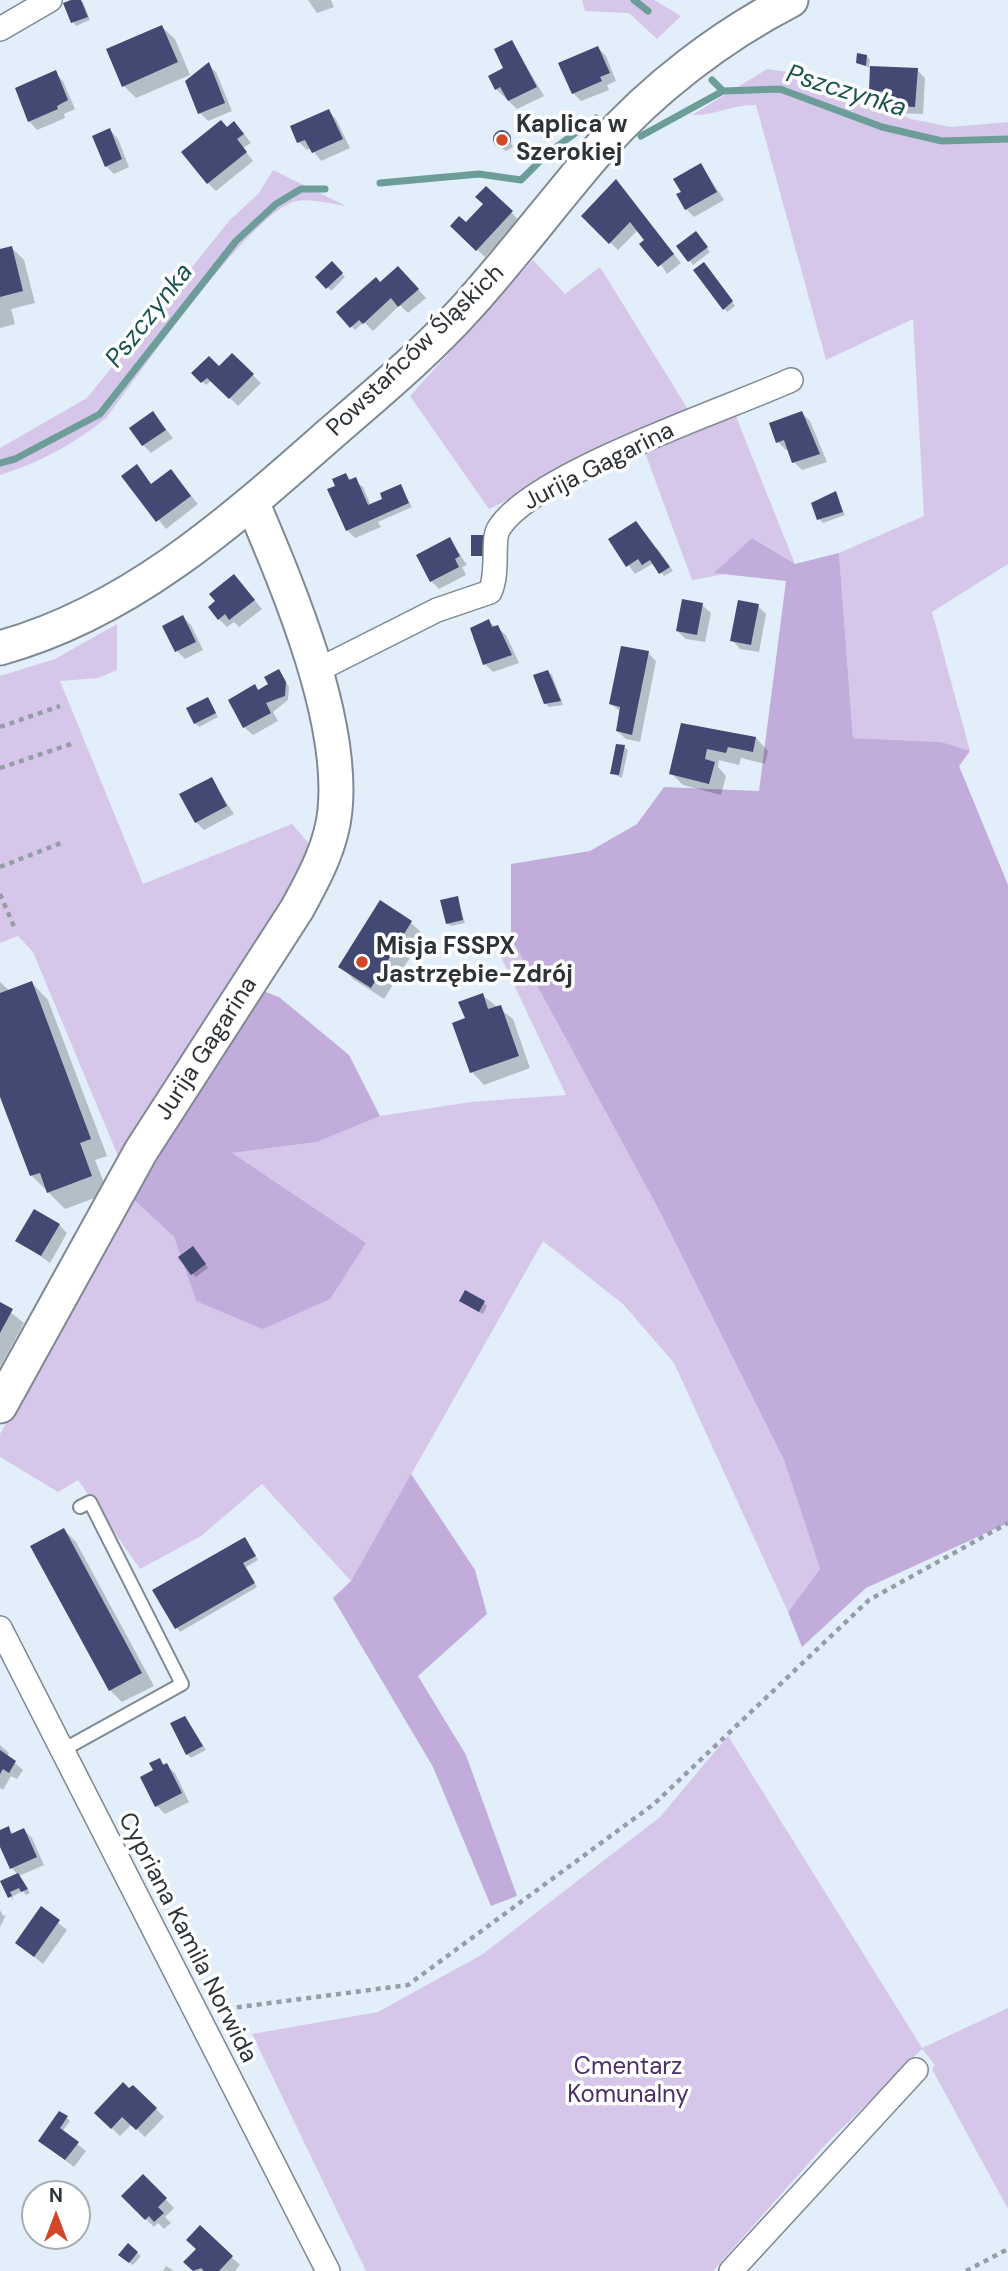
<!DOCTYPE html>
<meta charset="utf-8">
<style>
body{margin:0}
#map{position:relative;width:1008px;height:2271px;overflow:hidden;background:#e2eef9;font-family:"DM Sans",sans-serif}
canvas{display:block}
.north{position:absolute;left:21px;top:2180px;width:70px;height:70px;box-sizing:border-box;background:#fff;border:2px solid #abadaf;border-radius:50%;rotate:0deg;font-size:19px;font-weight:700;line-height:28px;text-align:center;color:#2e3337}
.north::after{content:'';display:block;margin:auto;width:24px;height:32px;background:#d24728;clip-path:polygon(50% 0,100% 100%,50% 72%,0 100%)}
</style>
<div id="map">
<canvas width="1008" height="2271"></canvas>
<div class="north">N</div>
</div>
<script>
const ctx = document.querySelector('canvas').getContext('2d');
ctx.lineJoin = 'round';
function paint(path, color) { ctx.fillStyle = color; ctx.fill(path, 'evenodd'); }
function trace(path, color, width, dash) { ctx.strokeStyle = color; ctx.lineWidth = width; ctx.lineCap = dash ? 'butt' : 'round'; ctx.setLineDash(dash || []); ctx.stroke(path); }
function drawText(font, color, halo, rows, align = 'center') {
  ctx.font = font + ' "DM Sans",sans-serif'; ctx.lineWidth = 7; ctx.setLineDash([]); ctx.textBaseline = 'middle'; ctx.strokeStyle = halo; ctx.fillStyle = color; for (const [text, x, y, turn = 0] of rows) {
    ctx.save(); ctx.translate(x, y); ctx.rotate((+turn || 0) * Math.PI / 180); ctx.textAlign = isNaN(turn) ? turn : align; if (halo) ctx.strokeText(text, 0, 0); ctx.fillText(text, 0, 0); ctx.restore();
  }
}
const green = new Path2D(`
 M582,0h72l27,16 -24,23 -28,-26 -44,-2z
 M767,69l27,4 117,46 40,8 57,-5v442l-76,48 38,139 -30,-9 -87,-4 -14,-185 85,-37 -11,-197 -87,41 -70,-255c-22,-1 -42,11 -64,10z
 M273,170l73,36c-15,-2 -39,-9 -53,-4 -46,16 -152,170 -186,215 -29,25 -70,47 -107,58v-27l87,-50 142,-177 30,-28z
 M533,260l32,34 35,-27 89,144 -200,98 -79,-113z
 M735,414l60,150 -43,-26 -37,35 10,1 -33,6 -48,-130z
 M117,624v46l-19,8 -38,3 83,203 149,-60 20,23 -15,38 -179,271 -85,-204 -15,-16 -18,7v-267l55,-17z
 M511,938l148,272 125,250 36,109 -32,43 -114,-249 -51,-59 -80,-63 -192,340 -89,-97 -61,52 -61,33 -62,-89 -20,12 -58,-35v-23l130,-238 44,41 22,64 35,-148 86,-11 63,-26 91,-14 95,-7 -66,-140z
 M728,1736l194,312 86,-40v201l-76,-140 3,-4 -13,-16 -98,97 -111,125h-347l-114,-237 126,-22 105,-58 177,-137z`);
const forest = new Path2D(`
 M752,538l43,26 44,-11 14,185 88,4 29,9 -11,15 49,119v638l-142,65 -64,59 -14,-35 32,-43 -36,-109 -125,-250 -148,-272v-74l79,-13 47,-27 27,-37 95,4 27,-210 -72,-8z
 M263,991l16,6 70,58 31,61 -63,26 -85,11 134,90 -36,56 -67,30 -67,-28 -22,-64 -44,-41z
 M411,1474l64,96 12,44 -69,62 48,79 51,141 -26,10 -58,-139 -100,-169 18,-17z`);
const shadow = new Path2D(`
 M75,0l8,2 7,18 -14,6 -3,-4z
 M308,0h23l3,7 -17,6z
 M162,27l13,12 15,36 -54,23 -12,-12z
 M512,42l32,54 -27,13 -21,-20 10,-20z
 M598,48l8,8 10,25 -9,4 2,5 -28,11 -8,-8z
 M867,56l3,4 -1,7 48,3 8,8 -2,36 -27,-1 -8,-8 1,-6 -10,-1 -8,-8 1,-21 -15,-7z
 M208,65l8,7 16,39 -24,10 -8,-8z
 M55,73l8,8 12,28 -11,5 1,4 -28,12 -8,-9z
 M328,111l8,8 14,29 -29,13 -10,-13 -4,2 -8,-8 -7,-15z
 M227,129l15,2 9,12 -8,5 10,13 -37,30 -8,-8z
 M110,130l8,9 11,28 -15,7 -8,-8z
 M506,132l7,15 -7,4 -9,-6 -3,-6z
 M701,165l23,35 -30,17 -8,-8 -3,-17z
 M616,181l65,82 -14,11 -28,-45 -21,21 -35,-34z
 M486,189l33,31 -34,37 -33,-31 14,-1 19,-21z
 M699,237l11,15 -17,13 -15,-19z
 M12,248l12,12 11,43 -24,6 4,15 -15,4v-77z
 M332,264l13,13 -14,14 -13,-14z
 M707,268l28,38 -8,6 -3,-4z
 M406,276l20,22 -18,15 -8,-8 -27,26 -9,-9 -9,8 -17,-18 42,-28z
 M232,355l29,28 -23,23 -26,-26 -6,5 -12,-12 25,-4z
 M153,413l20,25 -22,15 -8,-8z
 M802,413l8,8 17,41 -25,8 -8,-8 -5,-13 -3,1 -8,-8z
 M171,471l27,33 -32,25 -42,-53 27,10z
 M346,476l17,11 8,19 14,-6 15,-14 12,21 -34,15 3,5 -26,11 -8,-8 -10,-43z
 M835,494l10,21 -22,8 -4,-4z
 M450,540l17,25 -5,2 4,8 -27,14 -8,-8z
 M610,540l47,8 16,23 -9,5 -10,-13 -19,11z
 M242,585l20,24 -23,18 -5,-5 -7,5 -8,-8 -2,-18z
 M702,605l9,8 -6,29 -19,-3 -9,-8z
 M758,606l8,8 -7,38 -19,-3 -8,-9z
 M183,617l8,8 12,25 -18,9 -8,-8 -13,-25z
 M488,621l18,14 13,28 -26,9 -8,-8 -12,-26z
 M648,653l8,8 -16,81 -14,-3 -9,-8 4,-19 -10,-8z
 M548,672l4,3 11,30 -14,2 -4,-4z
 M282,675l7,12 -1,13 -15,12 5,9 -25,14 -9,-8 11,-40 4,4z
 M207,699l11,18 -19,10 -4,-4z
 M682,725l74,13 12,13 -3,13 -24,-6 -2,7 -20,-5 -1,7 8,9 -5,19 -38,-10 -12,-12z
 M624,747l4,3 -6,28 -10,-5z
 M211,779l23,35 -30,16 -8,-8z
 M457,898l8,25 -14,3 -4,-3z
 M381,903l30,20 13,12 -40,64 -31,-20 -12,-13z
 M0,982l10,9 22,-8 16,17 59,156 -12,4 13,33 -43,16 -34,-34 -31,-83z
 M482,995l31,24 17,49 -46,17 -12,-13 -5,-53z
 M59,1225l8,8 -17,30 -32,-23z
 M197,1252l11,16 -12,9 -4,-4z
 M484,1303l3,3 -4,8 -18,-10z
 M0,1304l24,19 -24,44z
 M64,1530l12,12 78,144 -32,16 -12,-12z
 M245,1539l13,21 -12,7 11,20 -77,45 -25,-41z
 M185,1718l21,32 -15,8 -4,-4z
 M0,1745l9,8 -2,3 16,14 -6,9 -6,-3 -8,14 -3,-2z
 M159,1760l16,13 14,29 -24,12 -8,-8 -2,-35z
 M8,1829l6,5 10,-4 8,8 12,27 -25,11 11,17 -4,2 -3,-4 -10,5v4l-10,-18 15,-7 -6,-7 -12,-25z
 M41,1909l26,21 -24,34 -26,-21z
 M0,1910l3,6 3,-1 -6,12z
 M133,2087l31,30 -19,20 -13,-13 -12,12 -24,-23z
 M67,2118l3,3 -8,11 24,19 -12,16 -34,-26z
 M143,2176l31,32 -9,9 6,6 -7,6 -6,-6 -4,4 -31,-31z
 M77,2204l12,11 -12,17z
 M200,2227l40,38 -5,6h-40l-9,-9 12,-13z
 M137,2253l4,3 -8,9 -9,-7z
 M166,2266l8,5h-11z`);
const stream = new Path2D(`
 M634,0l14,11
 M712,80l11,11
 M641,136l82,-45 57,-2 102,38 60,14 66,-2
 M380,183l99,-9 42,6 27,-27 48,-35
 M0,463l15,-4 85,-45 136,-173 40,-37 25,-15h24`);
const building = new Path2D(`
 M71,0h10l7,17 -17,6 -8,-20z
 M162,25l16,37 -56,25 -16,-38z
 M512,40l25,47 -29,14 -8,-14 -5,3 -7,-14 15,-8 -9,-19z
 M598,46l12,27 -10,4 2,4 -30,13 -14,-31z
 M857,53l10,2 -1,11 -10,-3z
 M209,62l16,41 -27,11 -13,-33z
 M870,66l48,2 -3,39 -29,-1 1,-14 -18,-1z
 M56,70l12,30 -11,6 1,3 -30,13 -13,-34z
 M329,109l14,30 -31,14 -7,-13 -8,3 -7,-17z
 M221,120l6,7 7,-6 10,13 -7,5 10,13 -40,32 -26,-32z
 M110,128l12,31 -17,8 -13,-31z
 M493 139a9 9 0 1 1 18 0a9 9 0 1 1-18 0Z
 M701,163l16,29 -32,18 -9,-16 5,-2 -8,-13z
 M616,179l58,75 -16,13 -19,-23 5,-4 -14,-18 -21,22 -28,-28z
 M486,186l27,25 -37,40 -26,-25 9,-10 7,6 17,-18 -8,-7z
 M696,231l12,16 -20,15 -12,-16z
 M12,246l11,45 -23,6v-48z
 M332,261l11,12 -17,16 -11,-12z
 M704,262l29,39 -10,9 -30,-40z
 M398,266l21,23 -21,18 -7,-9 -28,26 -4,-4 -9,8 -14,-16 40,-35 4,5z
 M232,353l22,21 -25,25 -22,-21 -6,5 -10,-10 18,-17 10,10z
 M153,411l13,19 -24,16 -13,-18z
 M802,411l18,43 -28,9 -8,-23 -8,3 -7,-20z
 M137,464l14,20 20,-15 20,27 -35,26 -35,-46z
 M346,473l3,7 7,-3 12,28 14,-6 -2,-6 21,-9 8,19 -63,28 -19,-42 8,-3 -3,-7z
 M836,491l7,21 -26,8 -6,-17z
 M636,521l34,46 -11,7 -9,-14 -8,5 -4,-6 -12,8 -18,-28z
 M471,535h14v21h-14z
 M450,537l10,19 -5,3 4,8 -29,15 -14,-27z
 M234,574l21,26 -26,20 -4,-6 -7,6 -10,-13 7,-6 -6,-7z
 M682,599l21,4 -6,32 -21,-4z
 M738,600l21,4 -8,41 -21,-4z
 M183,615l13,27 -21,10 -13,-26z
 M489,619l3,8 6,-2 14,30 -29,10 -13,-37z
 M621,646l28,5 -17,84 -16,-4 4,-24 -11,-3z
 M279,669l7,13 -1,14 -19,7 5,10 -28,15 -15,-28 27,-16 3,6 10,-6 -4,-7z
 M548,670l13,31 -17,3 -11,-29z
 M208,697l8,16 -22,11 -8,-16z
 M681,723l75,14 -3,15 -25,-5 -2,6 -19,-4 -2,10 10,3 -6,22 -40,-10z
 M616,744l9,1 -6,30 -9,-1z
 M212,777l15,29 -32,17 -16,-29z
 M458,896l5,24 -17,4 -6,-24z
 M380,900l32,21 -41,67 -33,-21z
 M32,981l59,158 -11,4 12,33 -45,17 -7,-20 -10,3 -30,-79v-104z
 M483,993l5,16 13,-4 18,51 -49,17 -18,-50 13,-5 -7,-16z
 M34,1209l26,15 -19,32 -26,-15z
 M193,1246l13,18 -15,11 -13,-18z
 M465,1290l20,11 -6,11 -20,-11z
 M0,1302l13,7 -13,24z
 M64,1528l78,145 -33,18 -79,-145z
 M245,1537l11,19 -13,7 12,20 -80,46 -23,-39z
 M185,1716l18,30 -17,9 -16,-32z
 M0,1750l16,11 -7,12 -6,-4 -3,5z
 M160,1758l3,7 4,-2 15,30 -27,14 -15,-30 13,-7 -4,-7z
 M9,1826l2,8 13,-6 13,29 -27,12 -10,-22v-17z
 M18,1873l10,16 -7,3 -2,-4 -9,4 2,4 -4,2 -8,-17z
 M41,1906l19,14 -26,37 -19,-14z
 M123,2082l6,6 4,-3 24,23 -21,22 -14,-13 -11,12 -17,-16z
 M59,2111l9,5 -8,12 19,14 -14,18 -27,-19z
 M143,2174l24,24 -9,9 6,6 -10,9 -5,-6 -4,4 -24,-24z
 M49,2182l17,12h-27z
 M200,2225l33,31 -14,15h-15l-3,-3 -8,3 -10,-9 13,-13 -10,-9z
 M128,2243l10,9 -9,11 -11,-8z`);
const path = new Path2D(`
 M0,727l60,-21
 M0,768l74,-25
 M0,867l61,-24
 M0,894l15,35
 M217,2006l15,2 176,-23 246,-181 215,-204 139,-77
 M966,2271l42,-22`);
const lane = new Path2D(`
 M61,1751l121,-67 -92,-182 -10,5`);
const street = new Path2D(`
 M0,29l50,-29
 M314,672l123,-62 53,-18c9,-20 2,-50 8,-62 30,-55 230,-121 293,-150
 M0,1628l328,643
 M731,2271l185,-201`);
const secondary = new Path2D(`
 M0,648c130,-36 229,-125 329,-213 47,-41 97,-82 139,-129 46,-51 87,-106 132,-158 52,-59 121,-112 191,-148
 M0,1406l141,-255 156,-242c17,-31 35,-64 38,-99 9,-93 -47,-223 -83,-308`);
const markers = [
 [502,140,7,"#d24728"],
 [362,962,7,"#d24728"]
];
const poiNames = [
 ["Kaplica w",516,126],
 ["Szerokiej",516,154],
 ["Misja FSSPX",376,948],
 ["Jastrzębie-Zdrój",376,976]
];
const streetNames = [
 ["Powstańców Śląskich",416,351,-44],
 ["Jurija Gagarina",599,467,-27],
 ["Jurija Gagarina",207,1049,-57],
 ["Cypriana Kamila Norwida",187,1938,63]
];
const parkNames = [
 ["Cmentarz",628,2068],
 ["Komunalny",628,2096]
];
const waterNames = [
 ["Pszczynka",846,92,17],
 ["Pszczynka",150,316,-52]
];
paint(green, '#d6c7ea');
paint(forest, '#c1acdb');
paint(shadow, '#0003');
trace(stream, '#6c9d99', 7);
paint(building, '#424972');
trace(lane, '#7e8993', 16);
trace(street, '#7e8993', 26);
trace(secondary, '#7e8993', 37);
trace(path, '#959ea6', 4.5, [5, 5]);
trace(lane, '#fff', 12);
trace(street, '#fff', 23);
trace(secondary, '#fff', 33);
for (const [x, y, r, color] of markers) { const dot = new Path2D(); dot.arc(x, y, r, 0, 2 * Math.PI); ctx.fillStyle = color; ctx.fill(dot); trace(dot, '#fff', 2.5); }
drawText('bold 24px', '#2e3337', '#fff', poiNames, 'left');
drawText('24px', '#2e3337', '#fff', streetNames);
drawText('24px', '#4b2e67', '#fff', parkNames);
drawText('italic 26px', '#1a544f', '#fff', waterNames);
</script>
